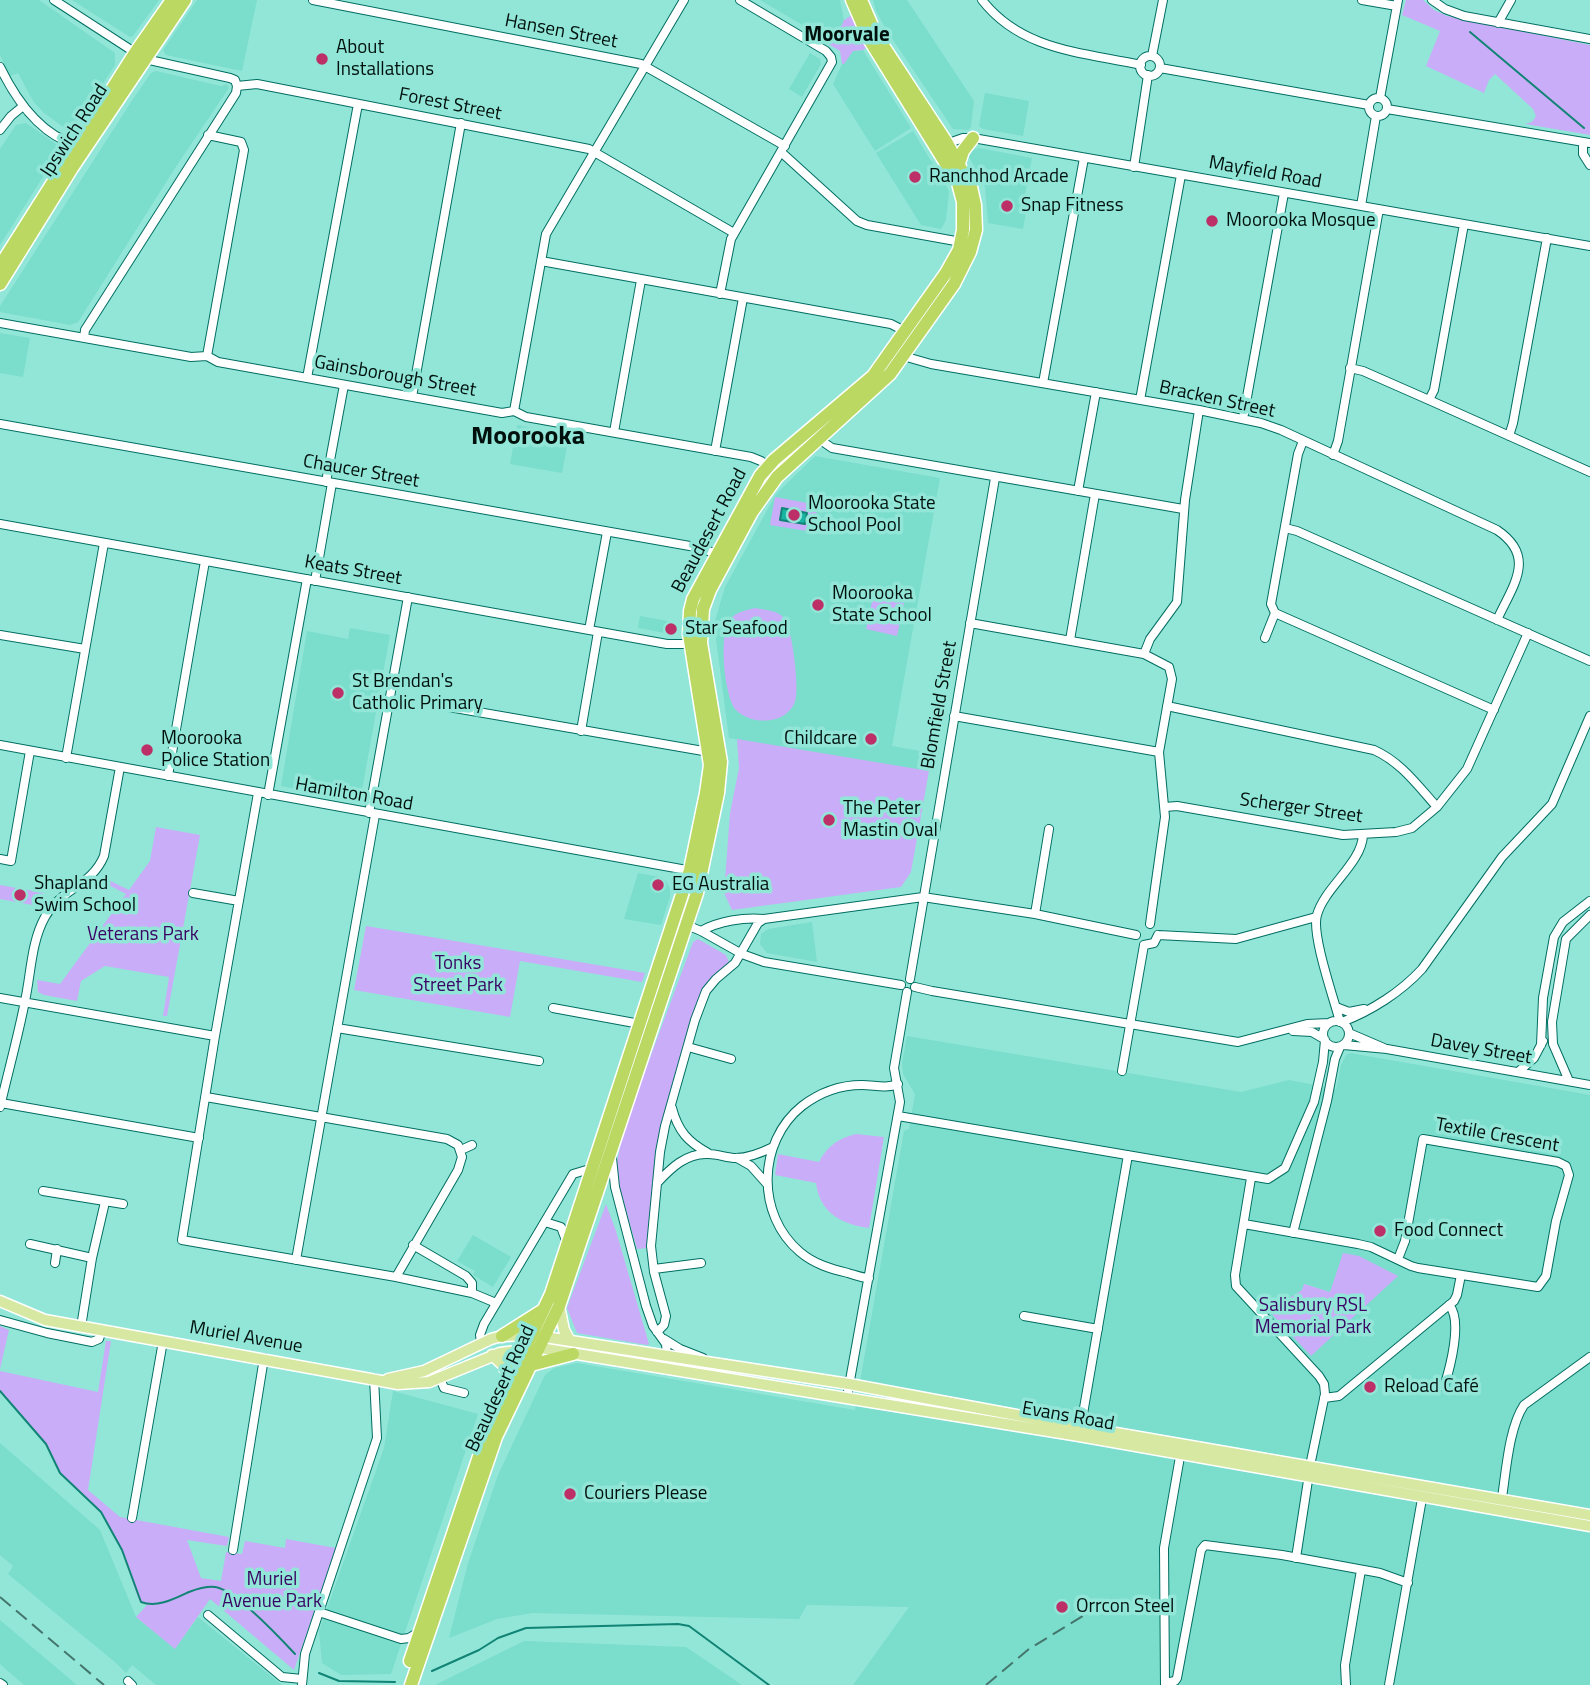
<!DOCTYPE html>
<meta charset="utf-8">
<style>
body{margin:0}
canvas{display:block;background:#91e6d7}
</style>
<canvas width="1590" height="1685"></canvas>
<script>
const ctx = document.querySelector('canvas').getContext('2d');
ctx.lineJoin = 'round';
function paint(path, color) { ctx.fillStyle = color; ctx.fill(path, 'evenodd'); }
function trace(path, color, width, dash) { ctx.strokeStyle = color; ctx.lineWidth = width; ctx.lineCap = dash ? 'butt' : 'round'; ctx.setLineDash(dash || []); ctx.stroke(path); }
function drawText(font, color, halo, rows, align = 'center') {
  ctx.font = font + ' "Titillium Web",sans-serif'; ctx.lineWidth = 7; ctx.setLineDash([]); ctx.textBaseline = 'middle'; ctx.strokeStyle = halo; ctx.fillStyle = color; for (const [text, x, y, turn = 0] of rows) {
    ctx.save(); ctx.translate(x, y); ctx.rotate((+turn || 0) * Math.PI / 180); ctx.textAlign = isNaN(turn) ? turn : align; if (halo) ctx.strokeText(text, 0, 0); ctx.fillText(text, 0, 0); ctx.restore();
  }
}
const built = new Path2D(`
 M0,0h39l76,53v12l-41,64 -5,2 -25,-18 -11,-12 -15,-28 -8,3 -10,-21z
 M72,0h87l-26,36 -3,1z
 M197,0h60l-15,71 -76,-16 -3,-5z
 M760,0h80l4,20 -2,5 -14,15z
 M873,0h34l67,101 -3,26 -3,3 -15,-1 -66,-98 -11,-20z
 M863,50l48,78 -36,23 -42,-67 9,-20 11,-13z
 M810,53l10,6 1,5 -19,33 -13,-8z
 M156,71l65,15 6,-2 2,4 -52,77 -99,157 -8,3 -70,-13v-6l133,-207 18,-26z
 M985,93l44,8 -6,35 -40,-7 -4,-3z
 M26,123l33,23 1,4 -60,95v-96l16,-24z
 M913,131l36,60 -3,29 -5,9 -20,-4 -45,-72z
 M979,148l53,10 -10,52 4,2 -3,17 -35,-6 -3,-36 -16,-30 4,-7z
 M0,333l30,5 -7,39 -23,-4z
 M517,425l52,10 -7,38 -52,-9z
 M815,456l125,22 -48,268 45,8 -3,18 -205,-34 -15,-114 11,-37 51,-93z
 M640,616l33,6 3,13 -38,-7z
 M350,628l40,7 -30,166 -79,-15 26,-155 41,8z
 M638,873l22,4 6,4 4,7v9l-9,28 -37,-6z
 M812,922l5,40 -50,-9 -7,-9 1,-10 7,-5z
 M907,1036l334,56 48,-12 47,9 5,-24 5,-10 4,-2 240,42v590h-737l56,-78 -102,-2 -8,14 -267,-6 -35,6 -48,19 19,-75 30,-88 47,-100 9,-7 23,-5 278,47 49,-279 5,-2 6,-35 -12,-20 -1,-11zM1305,1284l25,8 -61,19 33,-21z
 M473,1235l38,22 -18,30 -20,-12 2,-4 -18,-10z
 M393,1391l85,23 -87,260 -50,1 -19,-12 -3,-32 65,-183z
 M0,1443l100,87 36,87 39,32 23,-32 84,68h-126l-24,-20 -6,8 -10,-10 -108,-89 5,-8 -13,-11z
 M0,1620l77,65h-53l-24,-21z
 M524,1641l162,6 56,38h-307z`);
const green = new Path2D(`
 M1406,0h17l11,10 13,6 143,29v90l-65,-11 7,-2 4,-6 -3,-7 -38,-35 -6,6 -5,13 -58,-27 14,-35 -38,-16z
 M852,15l17,31 -6,4 -10,1 -9,13h-2l-2,-13 -15,-9 17,-17 2,-5z
 M775,497l43,8 -5,27 -43,-7z
 M873,597l31,6 -7,33 -31,-7z
 M755,608c10,2 23,2 30,11 7,9 15,72 10,83 -4,10 -14,17 -24,18 -12,2 -26,-1 -35,-10 -12,-13 -18,-80 -5,-92 6,-6 16,-8 24,-10z
 M737,739l192,32 -18,101 -10,15 -169,23 -8,-17 6,-80 9,-45z
 M156,827l44,8 -33,181h-4l6,-39 -64,-11 -24,15 -4,20 -33,-6 -6,-3 -1,-12 23,4 66,-90 -25,-13 3,-3 25,12 21,-29z
 M0,885l44,8 -11,12 -33,-6z
 M366,926l279,47 -3,9 -122,-21 -10,56 -156,-27z
 M698,939l28,16 3,7 -25,27 -7,13 -30,103 -19,143 -11,1 -22,-78 9,-43 69,-186z
 M856,1134l28,3 -15,91c-28,-4 -49,-15 -53,-45l-41,-8 3,-21 41,8c8,-16 20,-24 37,-28z
 M606,1204l10,27 33,113 -2,1 -70,-12 -10,-25z
 M1343,1253l16,3 39,20 -87,80 -42,-45 33,-21 2,-6 26,8z
 M0,1326l9,4 -9,39z
 M106,1341h5l-23,149 32,27 109,20 -2,9 -40,-6 14,38 20,3 5,-29 16,2 3,-13 40,7 1,-9 50,9 -42,122 -84,-71 -35,50 -39,-32 11,-12 -6,-3 -3,-4 -16,-48 -21,-38 -41,-39 -14,-29 -46,-53v-20l98,21z`);
const water = new Path2D(`
 M782,508l25,5 -2,11 -25,-4z`);
const stream = new Path2D(`
 M1470,32l114,96
 M0,1391l46,53 14,29 41,39 21,38 19,52c16,6 33,-3 48,-10 8,-3 17,-6 26,-5 20,2 65,51 80,67
 M432,1671l47,-21 19,-12 28,-10 152,-4 11,2 80,59
 M319,1673l20,8 56,1`);
const minor = new Path2D(`
 M54,0l91,59 85,19 5,2 2,6
 M313,0l328,64 144,82
 M982,0c40,51 100,52 159,65
 M1362,0l35,6
 M1432,0l13,9 19,7 126,23
 M1498,23l13,-23
 M1152,56l11,-56
 M1140 66a10 10 0 1 1 20 0a10 10 0 1 1-20 0Z
 M0,67c16,33 39,67 76,78
 M1160,68l209,37
 M237,86l20,-2 332,65 145,84
 M1369 107a9 9 0 1 1 18 0a9 9 0 1 1-18 0Z
 M1380,98l18,-98
 M1387,109l203,34
 M0,130l11,-14 11,-9
 M1583,142v12l7,11
 M943,145l20,-7h10l617,108
 M781,152l76,69 10,4 94,17
 M1134,167l14,-92
 M1361,206l15,-90
 M541,261l350,63 25,13
 M720,294l11,-55 101,-177 -1,-5 -5,-6 -86,-51
 M0,323l191,34 16,-1 11,6 284,51 12,-2 12,6 225,40 10,4 9,7
 M84,338l1,-8 151,-237 1,-7
 M903,353l7,5 21,6 268,46 62,13 20,7 216,100c40,27 16,55 0,90
 M207,356l37,-206 -3,-8 -33,-7
 M1350,368l13,3 66,29 161,72
 M307,378l51,-274
 M1043,383l41,-225
 M412,397l49,-274
 M1140,400l41,-225
 M1429,400l5,-10 30,-166
 M514,411l32,-177 138,-234
 M1243,419l41,-226
 M0,424l701,124 15,6
 M614,432l27,-152
 M1509,436l4,-13 34,-185
 M819,439l13,9 351,61
 M715,451l28,-153
 M1333,455l5,-14 41,-232
 M326,482l18,-97
 M1078,491l18,-99
 M0,524l667,120h28
 M1285,528l12,3 293,130
 M315,581l17,-98
 M1275,613l219,97
 M970,623l174,31 25,13 3,12 -13,73 6,65 -15,107
 M589,630l18,-98
 M0,635l85,14
 M1265,638l10,-25 -4,-9 27,-150 5,-13
 M1070,640l25,-146
 M1144,654l6,-15 27,-37 8,-102 14,-90
 M1167,706l207,44c27,12 44,36 63,57
 M449,707l260,45
 M954,716l205,36
 M581,731l17,-99
 M0,745l692,126
 M66,758l38,-215
 M168,776l37,-215
 M258,793l-43,243 -33,204 214,37 76,16 24,10
 M268,795l39,-216
 M1165,807l12,-1 166,29 53,-3 16,-4 25,-21 30,-38 61,-136
 M369,813l39,-216
 M0,859l11,2 19,-110
 M193,893l46,8
 M1035,914l14,-85
 M684,924l17,7 41,23 22,8 137,23
 M701,931c18,-10 43,-14 63,-12
 M1158,935l78,4 80,-22
 M1144,945l10,-2 4,-8
 M910,979l85,-501
 M915,987l17,4 306,51 69,-18 22,-1
 M0,998l215,38
 M1336,1007l13,5 15,-3
 M553,1008l87,16
 M1323 1034a13 13 0 1 1 26 0a13 13 0 1 1-26 0Z
 M1340,1022c-6,-23 -29,-88 -23,-107 7,-27 45,-52 46,-80
 M1342,1022c29,-11 59,-30 80,-53l80,-112 50,-53 38,-88
 M337,1028l202,33
 M1293,1031l19,1 12,7
 M1349,1033l35,15
 M1344,1045l43,4 203,36
 M1541,1045l2,-47 11,-61 9,-15 27,-21
 M688,1047l43,12
 M1122,1071l22,-126
 M1518,1072l16,-14 9,-17
 M1569,1081l-16,-37 -1,-22 14,-83 24,-24
 M206,1097l241,42 11,6 4,12 -4,13 -62,107
 M1,1103l198,35
 M0,1107c8,-35 18,-70 25,-106 6,-27 6,-59 20,-84 17,-30 46,-30 59,-61l16,-89
 M672,1108c6,23 16,34 36,45
 M898,1116l370,63 17,-11 29,-66 9,-40 2,-22
 M461,1150l11,-5
 M612,1158l3,29 31,119 7,20 13,18 1,13
 M737,1158l14,8 16,18
 M1251,1178l-16,97 1,11 83,90 5,8 1,10 -14,67 -15,97
 M657,1183c14,-15 29,-30 51,-29 10,0 19,4 28,4 13,0 25,-5 37,-11
 M43,1191l80,13
 M545,1222l16,5 6,16
 M1244,1224l114,20 13,3 40,19 7,2 120,19 8,-11 10,-55 13,-46 -3,-9 -8,-4 -135,-23 -18,102 -7,18
 M1293,1233l34,-132 8,-42 5,-12
 M30,1244l62,14
 M413,1245l53,31 6,7v10
 M296,1260l79,-445
 M55,1263l2,-14
 M654,1269l47,-6
 M869,1278c-7,0 -14,-3 -21,-5 -17,-4 -34,-9 -48,-21 -44,-37 -43,-110 2,-146 17,-13 38,-21 60,-21 13,0 23,4 36,-1
 M1024,1316l74,13
 M0,1320l47,13 45,9 7,-3 3,-9
 M81,1327l11,-69 13,-56
 M657,1332l7,-7 2,-9 -12,-44 -3,-26 9,-94 5,-26 30,-106 11,-29 10,-12 19,-16 23,-40 6,-4 159,-22 112,17 101,21
 M664,1339l16,10 23,9
 M481,1343l-1,-8 4,-11 89,-150 20,-6
 M435,1366l9,22 20,5
 M1444,1387c6,-19 19,-67 5,-82
 M847,1397l53,-295 -6,-34 13,-76
 M1324,1398l15,-2 115,-95 3,-6 4,-20
 M1080,1431l48,-276
 M1501,1504c5,-29 7,-75 23,-99l66,-48
 M132,1518l31,-177
 M233,1550l31,-192
 M319,1612l82,27 8,-1 10,-6
 M208,1615l74,62 20,2
 M128,1681l4,4
 M0,1683l3,2
 M1165,1683l10,-2 2,-3 24,-128 4,-5 77,10 98,18 28,10
 M302,1685l3,-31 72,-216 -3,-60
 M1165,1685l-1,-137 17,-97
 M1346,1685l-1,-20 16,-95
 M1389,1685l34,-192`);
const major = new Path2D(`
 M0,1301l45,19 353,64 31,-2 71,-29 40,-5 539,88 511,90
 M559,1306l5,24 6,11
 M492,1355l12,11 4,18
 M388,1379l36,-8 67,-32 11,-3 30,-1 317,49 232,43 509,88`);
const highway = new Path2D(`
 M959,163l4,-12 10,-13
 M0,266l135,-213 37,-53
 M0,284l72,-116 113,-168
 M502,1336l41,-26
 M531,1365l42,-11
 M410,1661l81,-240 60,-127 139,-424 16,-77 4,-28 -21,-131 1,-23 3,-12 67,-123 14,-16 99,-84 73,-103 13,-23 4,-20v-28l-5,-19 -89,-144 -17,-39
 M411,1685l85,-248 63,-131 138,-413 21,-100 3,-31 -20,-119 2,-34 7,-19 42,-78 25,-35 113,-103 64,-90 16,-32 6,-22 -1,-25 -4,-18 -24,-44 -71,-108 -15,-35`);
const rail = new Path2D(`
 M0,1597l104,88
 M986,1685l43,-36 80,-49`);
const markers = [
 [322,59,7,"#bc3067"],
 [915,177,7,"#bc3067"],
 [1007,206,7,"#bc3067"],
 [1212,221,7,"#bc3067"],
 [794,515,7,"#bc3067"],
 [818,605,7,"#bc3067"],
 [671,629,7,"#bc3067"],
 [338,693,7,"#bc3067"],
 [871,739,7,"#bc3067"],
 [147,750,7,"#bc3067"],
 [829,820,7,"#bc3067"],
 [658,885,7,"#bc3067"],
 [20,895,7,"#bc3067"],
 [1380,1231,7,"#bc3067"],
 [1370,1387,7,"#bc3067"],
 [570,1494,7,"#bc3067"],
 [1062,1607,7,"#bc3067"]
];
const streetNames = [
 ["Hansen Street",561,32,11],
 ["Forest Street",450,105,11],
 ["Ipswich Road",75,131,-57],
 ["Mayfield Road",1265,173,10],
 ["Gainsborough Street",395,377,10],
 ["Bracken Street",1217,400,12],
 ["Chaucer Street",361,472,10],
 ["Beaudesert Road",710,531,-62],
 ["Keats Street",353,571,10],
 ["Blomfield Street",940,705,-80],
 ["Hamilton Road",354,795,10],
 ["Scherger Street",1301,809,8],
 ["Davey Street",1481,1050,10],
 ["Textile Crescent",1497,1136,10],
 ["Muriel Avenue",246,1338,10],
 ["Beaudesert Road",501,1389,-65],
 ["Evans Road",1068,1417,10]
];
const poiNames = [
 ["About",336,48],
 ["Installations",336,70],
 ["Ranchhod Arcade",929,177],
 ["Snap Fitness",1021,206],
 ["Moorooka Mosque",1226,221],
 ["Moorooka State",808,504],
 ["School Pool",808,526],
 ["Moorooka",832,594],
 ["State School",832,616],
 ["Star Seafood",685,629],
 ["St Brendan's",352,682],
 ["Catholic Primary",352,704],
 ["Moorooka",161,739],
 ["Police Station",161,761],
 ["Childcare",857,739,"right"],
 ["The Peter",843,809],
 ["Mastin Oval",843,831],
 ["Shapland",34,884],
 ["Swim School",34,906],
 ["EG Australia",672,885],
 ["Food Connect",1394,1231],
 ["Reload Café",1384,1387],
 ["Couriers Please",584,1494],
 ["Orrcon Steel",1076,1607]
];
const parkNames = [
 ["Veterans Park",143,935],
 ["Tonks",458,964],
 ["Street Park",458,986],
 ["Salisbury RSL",1313,1306],
 ["Memorial Park",1313,1328],
 ["Muriel",272,1580],
 ["Avenue Park",272,1602]
];
const neighbourhoodNames = [
 ["Moorvale",847,36]
];
const districtNames = [
 ["Moorooka",528,438]
];
paint(built, '#7bddcc');
paint(green, '#caadf8');
paint(water, '#18b5a2');
trace(water, '#118475', 2);
trace(stream, '#118475', 2);
trace(minor, '#026e62', 10);
trace(major, '#fff', 13);
trace(highway, '#fff', 15);
trace(minor, '#fff', 8);
trace(major, '#d6e8a1', 10);
trace(highway, '#bad862', 12);
trace(rail, '#45766d', 2, [14, 7]);
for (const [x, y, r, color] of markers) { const dot = new Path2D(); dot.arc(x, y, r, 0, 2 * Math.PI); ctx.fillStyle = color; ctx.fill(dot); trace(dot, '#91e6d7', 2.5); }
drawText('19px', '#00110d', '#91e6d7', streetNames);
drawText('19px', '#00110d', '#91e6d7', poiNames, 'left');
drawText('19px', '#390463', '#91e6d7', parkNames);
drawText('bold 21px', '#00110d', '#91e6d7', neighbourhoodNames);
drawText('bold 26px', '#00110d', '#91e6d7', districtNames);
</script>
